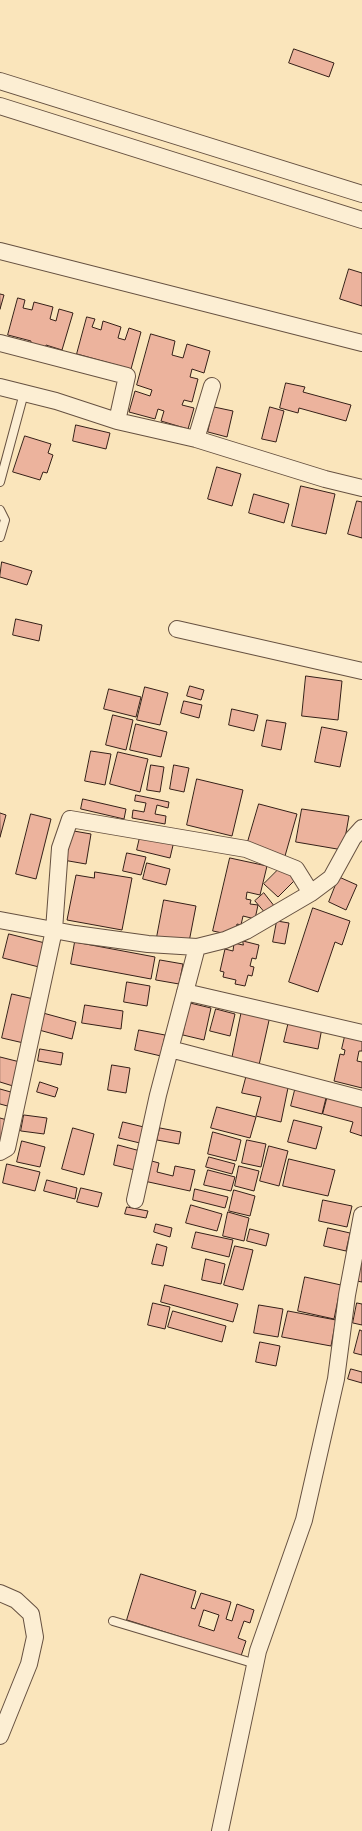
<!DOCTYPE html>
<style>
body{margin:0}
canvas{display:block;background:#fae5bb}
</style>
<canvas width="362" height="1831"></canvas>
<script>
const ctx = document.querySelector('canvas').getContext('2d');
ctx.lineJoin = 'round';
function paint(path, color) { ctx.fillStyle = color; ctx.fill(path, 'evenodd'); }
function trace(path, color, width, dash) { ctx.strokeStyle = color; ctx.lineWidth = width; ctx.lineCap = dash ? 'butt' : 'round'; ctx.setLineDash(dash || []); ctx.stroke(path); }
const building = new Path2D(`
 M294,49l40,14 -5,14 -40,-14z
 M349,269l13,4v33l-22,-7z
 M0,294l4,1 -4,14z
 M18,298l7,2 -2,8 9,2 2,-8 19,5 -3,12 6,2 3,-12 14,4 -11,37 -16,-5 -2,6 -14,-4 1,-6 -23,-6z
 M87,317l8,2 -3,8 9,3 2,-9 18,6 -3,11 7,2 4,-12 12,4 -10,37 -54,-15z
 M151,334l24,7 -3,14 11,3 4,-14 23,7 -6,22 -12,-4 -2,8 8,2 -6,23 -8,-2 -2,5 12,3 -6,21 -27,-8 3,-10 -6,-2 -3,10 -26,-7 6,-21 15,5 2,-6 -15,-5z
 M286,383l19,4 -2,5 48,13 -5,16 -47,-13 -1,5 -18,-5z
 M214,407l19,4 -6,26 -19,-5z
 M270,407l14,4 -8,31 -14,-3z
 M76,425l34,8 -4,16 -33,-8z
 M25,436l26,8 -3,9 5,2 -6,18 -4,-1 -3,8 -27,-8z
 M217,467l24,7 -9,32 -24,-7z
 M301,486l34,8 -9,40 -34,-8z
 M254,494l35,10 -5,19 -35,-10z
 M357,501l5,1v36l-14,-4z
 M2,562l30,9 -5,14 -27,-8z
 M16,619l26,6 -3,16 -26,-6z
 M306,676l36,5 -4,39 -36,-4z
 M190,686l14,4 -3,10 -14,-4z
 M145,687l23,6 -8,32 -23,-5z
 M109,689l32,8 -5,20 -32,-8z
 M184,701l18,4 -3,13 -18,-5z
 M232,709l26,6 -4,16 -25,-6z
 M113,715l20,5 -7,30 -20,-5z
 M267,720l19,3 -5,27 -19,-4z
 M136,724l31,8 -6,25 -31,-7z
 M322,727l25,5 -7,35 -25,-5z
 M91,751l20,3 -6,31 -20,-4z
 M118,752l30,7 -8,33 -30,-8z
 M151,765l13,2 -4,25 -13,-2z
 M174,765l15,3 -5,24 -14,-3z
 M197,779l46,11 -11,46 -45,-11z
 M136,795l33,7 -1,6 -11,-3 -2,9 11,2 -1,8 -33,-6 1,-8 11,2 2,-9 -11,-2z
 M83,799l43,10 -2,10 -43,-10z
 M259,804l38,10 -12,42 -38,-11z
 M302,809l47,7 -6,34 -47,-8z
 M0,813l6,2 -6,22z
 M31,814l20,5 -15,60 -20,-5z
 M68,830l23,4 -5,30 -23,-4z
 M141,833l33,8 -4,17 -33,-8z
 M127,853l19,4 -5,18 -18,-4z
 M230,858l37,8 -7,29 -13,-3 -1,7 5,1 -1,4 8,1 -3,14 -12,-3 -2,9 -4,-1 -2,8 -8,2 -14,-3z
 M147,863l23,6 -4,16 -23,-6z
 M285,863l13,14 -20,20 -14,-13z
 M95,872l37,6 -10,52 -55,-10 9,-45 18,3z
 M339,877l18,8 -11,25 -17,-8z
 M264,893l11,14 -9,7 -11,-13z
 M164,900l32,6 -7,36 -32,-5z
 M313,908l37,13 -8,24 -7,-3 -17,50 -29,-10z
 M277,921l12,2 -4,21 -12,-2z
 M9,934l40,10 -6,24 -40,-10z
 M243,941l16,4 -3,14 -4,-1 -2,8 4,1 -2,9 -4,-1 -3,11 -10,-2 1,-4 -13,-3 1,-5 -4,-1 5,-22 8,2 1,-8 9,2z
 M75,942l80,15 -4,22 -80,-15z
 M160,960l23,4 -4,20 -23,-4z
 M127,982l23,4 -3,20 -23,-4z
 M12,994l26,6 -10,44 -26,-6z
 M190,1003l21,5 -7,32 -21,-5z
 M85,1005l38,6 -2,18 -39,-6z
 M216,1009l19,5 -5,22 -20,-5z
 M242,1010l28,6 -11,49 -27,-6z
 M43,1013l33,9 -4,17 -33,-9z
 M289,1021l33,7 -4,21 -34,-7z
 M139,1030l26,5 -4,21 -26,-6z
 M346,1032l16,4v15h-3l-2,10 5,1v26l-28,-7 6,-27 4,1 1,-5 -3,-1z
 M40,1049l23,4 -2,12 -23,-4z
 M0,1057l20,5 -7,24 -13,-4z
 M112,1065l18,3 -4,25 -18,-3z
 M247,1074l42,9 -8,39 -25,-6 5,-19 -19,-4z
 M40,1082l18,6 -3,9 -18,-5z
 M296,1086l31,8 -5,20 -31,-8z
 M0,1089l18,5 -3,14 -15,-4z
 M328,1095l34,9v32l-12,-4 3,-10 -30,-8z
 M217,1107l39,10 -6,21 -39,-10z
 M24,1115l23,3 -3,16 -23,-3z
 M0,1118l7,2 -7,24z
 M294,1120l28,7 -6,22 -28,-7z
 M123,1122l25,6 -4,16 -25,-6z
 M73,1128l21,6 -10,41 -22,-6z
 M160,1128l21,4 -2,12 -22,-4z
 M213,1132l28,8 -5,21 -28,-7z
 M247,1140l19,4 -5,23 -19,-4z
 M22,1141l23,6 -5,20 -23,-5z
 M118,1145l26,7 -5,19 -25,-6z
 M269,1146l19,5 -9,35 -19,-5z
 M209,1157l26,7 -3,10 -26,-7z
 M289,1159l46,11 -7,26 -45,-10z
 M148,1160l11,3 -2,9 16,4 2,-10 20,4 -5,21 -46,-10z
 M7,1164l33,8 -5,19 -32,-8z
 M239,1166l20,5 -5,20 -19,-5z
 M208,1170l27,7 -4,14 -27,-6z
 M47,1180l30,8 -2,11 -31,-8z
 M81,1188l21,5 -4,14 -21,-5z
 M195,1189l33,8 -3,11 -32,-8z
 M234,1190l21,6 -5,20 -21,-5z
 M323,1200l29,6 -5,21 -28,-6z
 M191,1205l31,9 -5,17 -31,-8z
 M127,1207l21,4 -2,7 -21,-4z
 M228,1212l21,6 -5,23 -21,-5z
 M156,1224l16,4 -2,9 -16,-5z
 M328,1228l22,5 -4,18 -22,-5z
 M250,1229l19,5 -3,12 -19,-5z
 M196,1232l37,8 -4,17 -37,-9z
 M157,1244l10,3 -4,19 -11,-2z
 M235,1246l18,4 -10,40 -19,-5z
 M206,1259l19,5 -4,20 -19,-4z
 M362,1259v23l-5,-1z
 M305,1277l36,8 -7,34 -36,-8z
 M165,1285l73,19 -5,18 -72,-20z
 M153,1303l17,4 -5,22 -17,-4z
 M357,1303l5,1v21l-9,-2z
 M259,1305l24,4 -5,28 -24,-4z
 M173,1311l53,15 -4,16 -54,-15z
 M288,1311l48,9 -5,26 -49,-9z
 M360,1330l2,1v24l-8,-2z
 M260,1342l20,4 -4,20 -20,-4z
 M351,1369l11,3v11l-14,-4z
 M141,1574l55,17 -5,17 4,1 6,-16 30,9 -5,17 6,2 5,-17 17,6 -4,13 -6,-2 -6,17 8,3 -5,15 -114,-36zM204,1610l15,5 -5,16 -15,-5z`);
const service = new Path2D(`
 M0,482l24,-89
 M0,510l5,10 -5,17
 M113,1621l143,43`);
const minor = new Path2D(`
 M0,81l362,113
 M0,106l362,114
 M0,251l362,92
 M0,343l127,33 -10,45
 M212,386l-16,53 129,40 37,9
 M0,387l56,14 61,20 79,18
 M177,629l185,42
 M0,920l75,14 73,10 49,3 28,-7 21,-9 65,-38 20,-15 22,-40 9,-10
 M185,992l177,41
 M170,1049l192,50
 M0,1152l7,-4 47,-218 6,-82 10,-29 176,30 50,20 15,24
 M135,1200l23,-105 39,-148
 M0,1593l16,7 15,14 4,23 -6,27 -29,72
 M220,1831l38,-180 46,-131 32,-141 11,-84 15,-80`);
paint(building, '#ecb39d');
trace(building, '#352018', 1);
trace(service, '#665141', 10);
trace(minor, '#665141', 18);
trace(service, '#fceed3', 8);
trace(minor, '#fceed3', 16);
</script>
